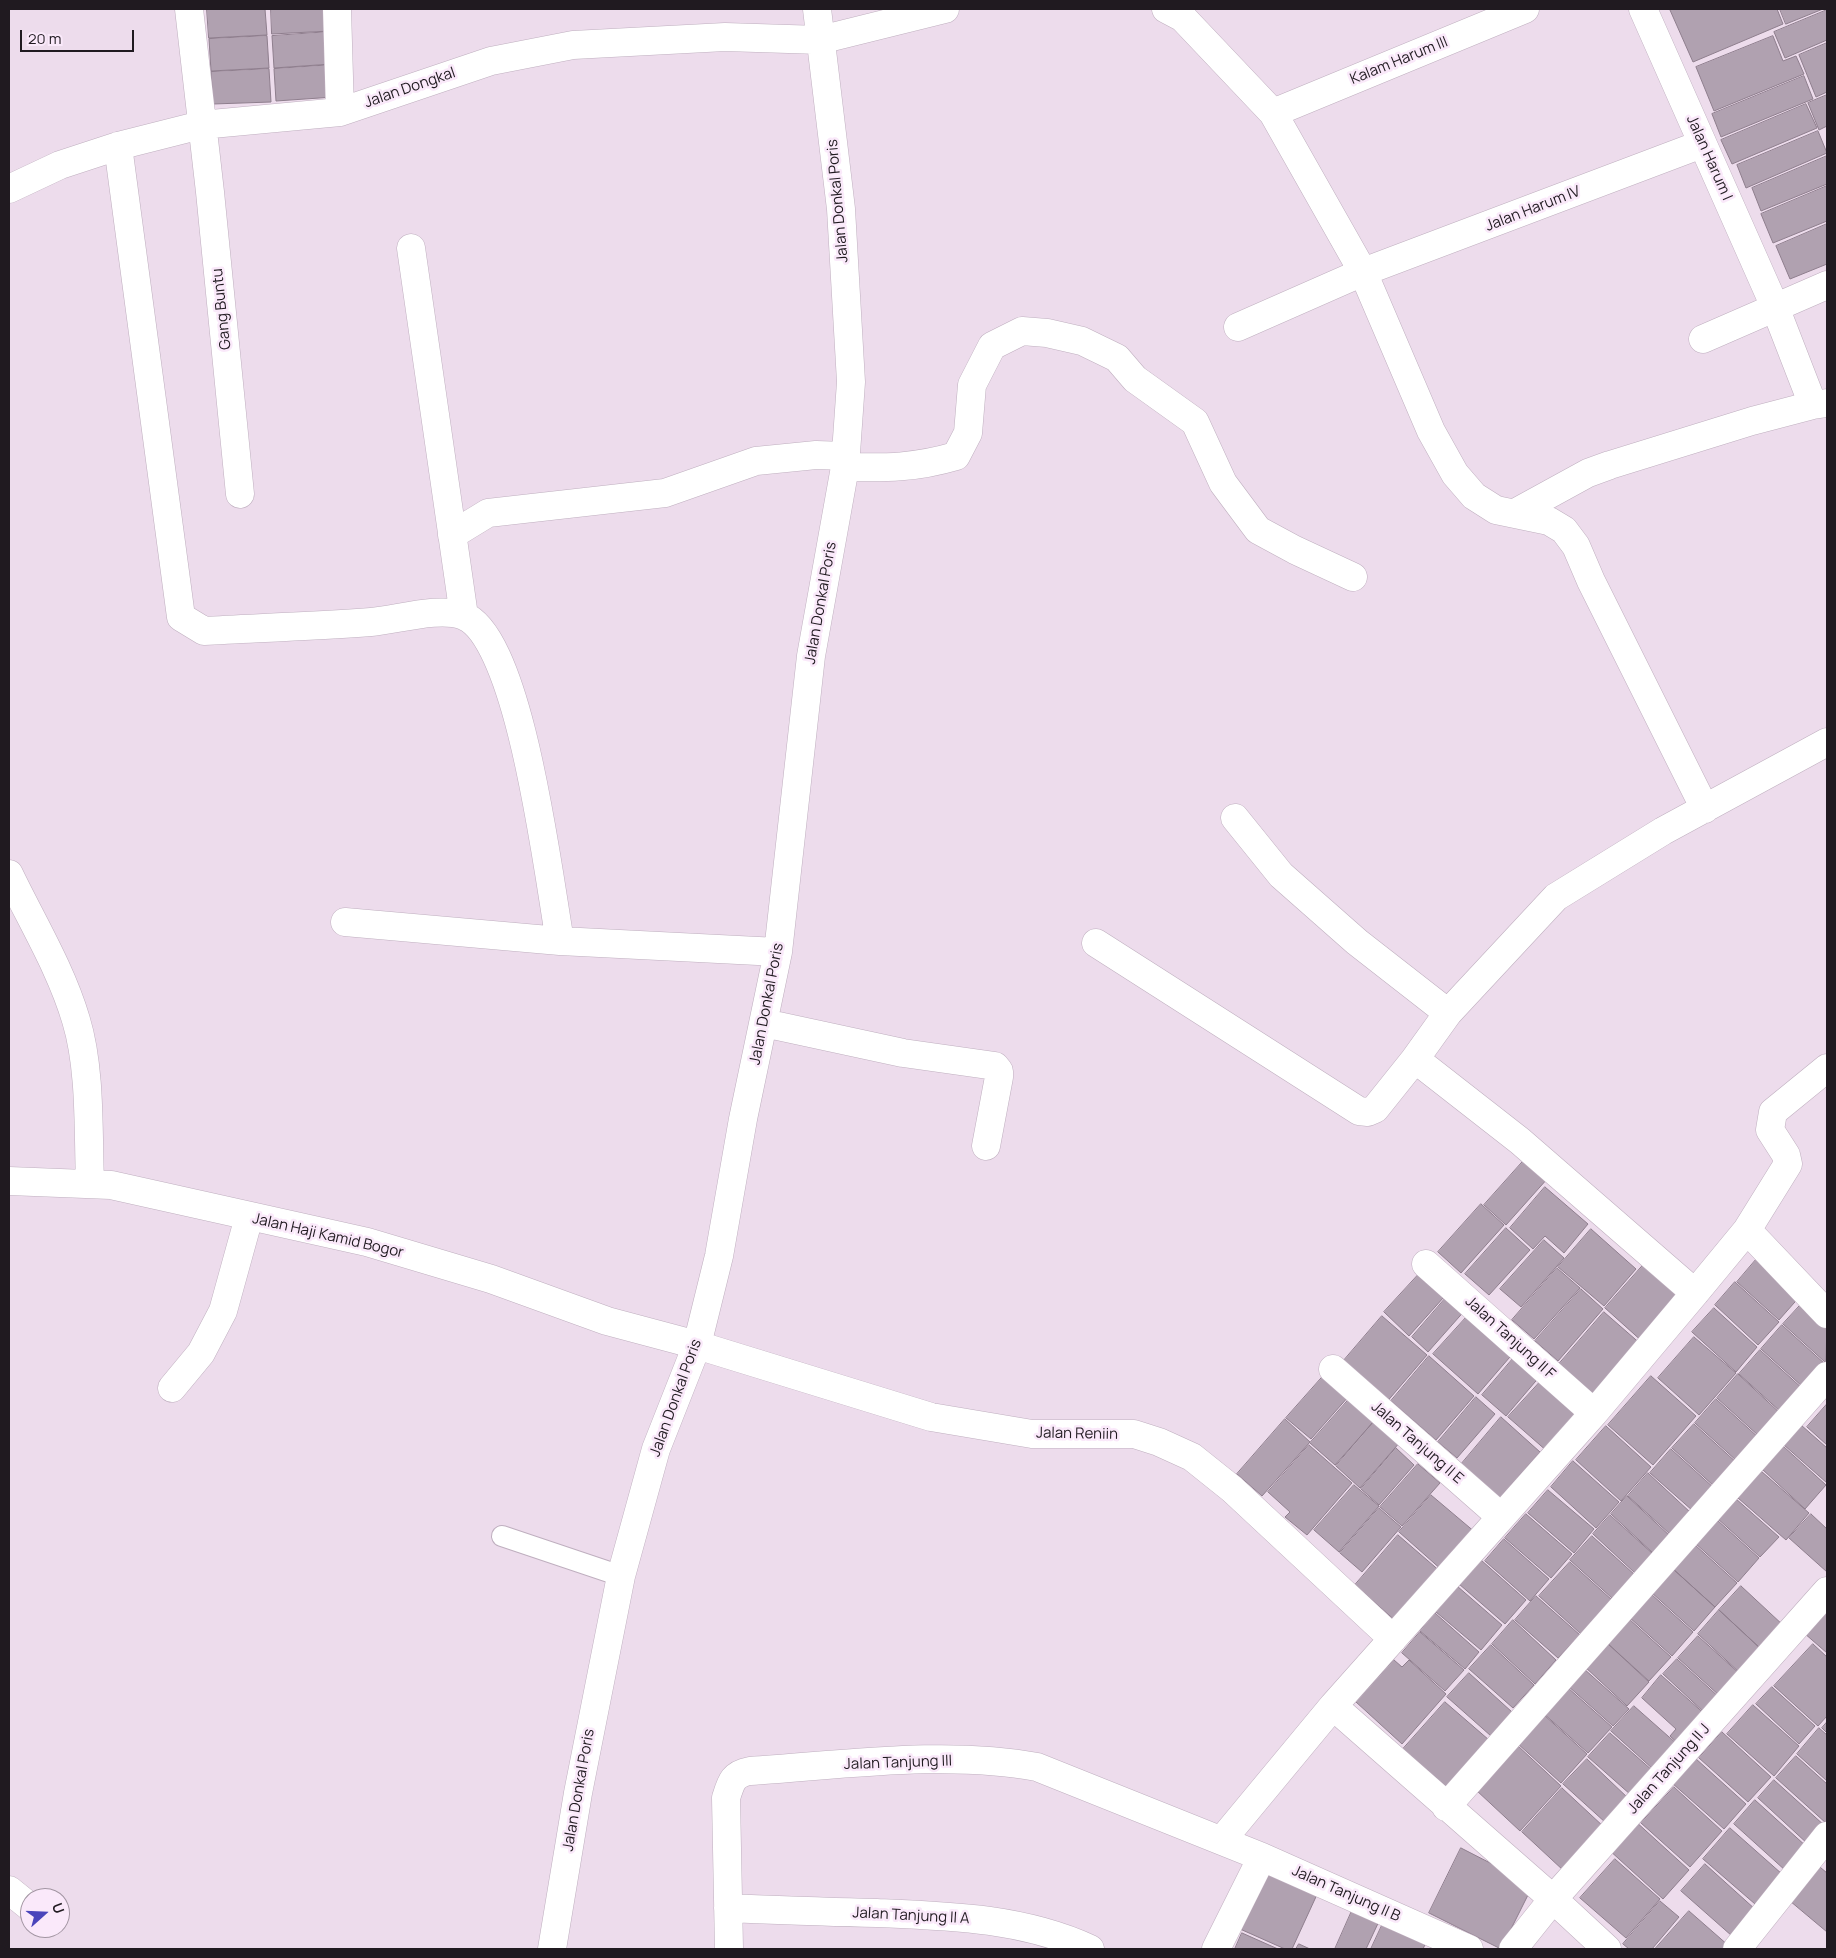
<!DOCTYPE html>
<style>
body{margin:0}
#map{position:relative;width:1836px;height:1958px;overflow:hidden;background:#eddcec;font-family:Manrope,sans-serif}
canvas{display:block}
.frame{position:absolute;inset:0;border:10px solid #201a20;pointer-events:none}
.north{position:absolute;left:20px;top:1888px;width:50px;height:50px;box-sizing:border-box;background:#fae9fa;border:1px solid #a396a3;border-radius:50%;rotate:70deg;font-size:14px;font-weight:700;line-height:20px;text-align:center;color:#201a20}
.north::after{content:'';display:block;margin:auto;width:18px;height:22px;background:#4a45bb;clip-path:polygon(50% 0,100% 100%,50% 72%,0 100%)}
.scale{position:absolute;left:20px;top:30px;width:114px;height:22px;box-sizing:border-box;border:2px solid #201a20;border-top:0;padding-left:6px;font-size:15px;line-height:18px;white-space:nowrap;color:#201a20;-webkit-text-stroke:4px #fae9fa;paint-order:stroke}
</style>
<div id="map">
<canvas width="1836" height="1958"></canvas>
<div class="frame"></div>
<div class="north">U</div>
<div class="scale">20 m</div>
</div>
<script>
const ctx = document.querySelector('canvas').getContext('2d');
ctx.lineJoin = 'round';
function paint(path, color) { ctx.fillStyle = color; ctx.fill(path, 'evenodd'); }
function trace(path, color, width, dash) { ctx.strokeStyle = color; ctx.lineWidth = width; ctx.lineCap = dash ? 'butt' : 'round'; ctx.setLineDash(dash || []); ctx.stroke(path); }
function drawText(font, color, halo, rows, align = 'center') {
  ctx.font = font + ' Manrope,sans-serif'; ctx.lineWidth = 5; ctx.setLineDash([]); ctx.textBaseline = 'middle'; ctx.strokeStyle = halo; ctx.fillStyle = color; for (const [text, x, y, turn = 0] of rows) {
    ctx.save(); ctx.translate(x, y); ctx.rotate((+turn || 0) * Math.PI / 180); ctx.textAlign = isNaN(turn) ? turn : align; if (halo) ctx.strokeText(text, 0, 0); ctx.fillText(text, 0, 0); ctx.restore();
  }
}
const building = new Path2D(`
 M207,9h58l2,26 -58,3z
 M271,9h57l2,22 -58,3z
 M1673,9h104l6,15 -90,38 -23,-52z
 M1780,9h43l-37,15z
 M1827,10v30l-42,18 -11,-26z
 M329,32l3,32 -58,4 -2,-32z
 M267,36l2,32 -58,3 -2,-32z
 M1773,36l10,25 13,-5 8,18 -90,37 -18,-44z
 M1827,43v49l-11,5 -17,-42z
 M332,65l2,32 -58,4 -2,-32z
 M269,69l2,33 -58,2 -2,-32z
 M1804,76l9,23 -92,38 -9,-23z
 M1827,95v31l-8,4 -11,-27z
 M1806,104l11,24 -85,36 -11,-24z
 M1818,131l9,22 -81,35 -9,-23z
 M1827,156v28l-66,27 -9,-23z
 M1827,186v35l-54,22 -12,-29z
 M1827,224v40l-37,15 -14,-33z
 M1526,1158l22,20 -42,47 -22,-20z
 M1545,1187l43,37 -24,29 -19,-17 -12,13 -23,-21z
 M1481,1204l23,21 -43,48 -23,-21z
 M1506,1228l24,22 -41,45 -24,-21z
 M1591,1229l45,40 -32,37 -46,-39z
 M1544,1240l20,18 -43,49 -21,-18z
 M1760,1255l42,39 -23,26 -42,-38z
 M1645,1263l39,35 -40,45 -39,-35z
 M1557,1268l23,20 -46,51 -22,-19z
 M1419,1274l25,23 -35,39 -25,-24z
 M1735,1282l44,40 -21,23 -43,-40z
 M1581,1289l22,20 -45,52 -23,-20z
 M1450,1293l17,15 -39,44 -16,-15z
 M1805,1300l22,20 -1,43 -43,-39z
 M1714,1308l43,39 -21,25 -44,-40z
 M1472,1311l44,39 -38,44 -45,-40z
 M1604,1312l39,34 -45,52 -39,-34z
 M1382,1316l45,39 -42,49 -45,-39z
 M1782,1325l43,39 -21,24 -43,-39z
 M1694,1337l42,36 -37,42 -41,-37z
 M1760,1350l43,39 -21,24 -43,-39z
 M1517,1354l24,21 -35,41 -24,-21z
 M1429,1356l45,40 -38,44 -45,-39z
 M1325,1374l24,22 -38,43 -25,-21z
 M1738,1374l43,40 -21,23 -43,-39z
 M1651,1376l45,40 -43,49 -45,-40z
 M1540,1382l39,35 -31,35 -40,-35z
 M1351,1397l25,22 -41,46 -25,-22z
 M1476,1397l19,17 -38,44 -19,-16z
 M1716,1399l43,39 -21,24 -43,-39z
 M1827,1404v41l-20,-18z
 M1501,1417l39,35 -44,50 -38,-34z
 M1285,1419l25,23 -48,54 -25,-22z
 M1376,1419l25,22 -41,47 -24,-22z
 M1694,1424l43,39 -22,24 -43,-39z
 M1801,1425l26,23v35l-43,-38z
 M1606,1426l45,41 -30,34 -45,-41z
 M1309,1445l43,38 -45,52 -22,-18 5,-5 -22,-20z
 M1783,1446l43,39 -21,24 -43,-40z
 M1396,1448l18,17 -35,40 -18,-16z
 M1671,1449l43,39 -21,23 -43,-38z
 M1573,1461l46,41 -23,26 -45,-41z
 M1418,1464l22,19 -38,43 -22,-19z
 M1761,1471l48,42 -23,27 -48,-42z
 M1648,1473l43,40 -20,22 -43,-39z
 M1354,1485l25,21 -40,46 -25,-22z
 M1548,1490l46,39 -20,24 -46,-40z
 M1431,1495l45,38 -33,38 -44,-39z
 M1627,1496l43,40 -16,18 -43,-40z
 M1735,1498l44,39 -19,20 -43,-39z
 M1379,1508l22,19 -39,45 -22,-19z
 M1526,1514l46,40 -21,24 -46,-40z
 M1811,1514l16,15v43l-38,-34z
 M1610,1515l43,39 -17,20 -43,-40z
 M1716,1519l43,39 -21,24 -43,-39z
 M1398,1535l44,38 -44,50 -43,-38z
 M1592,1536l43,39 -22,24 -43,-39z
 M1504,1539l45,40 -19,22 -45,-40z
 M1694,1544l43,39 -22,24 -43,-39z
 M1481,1560l45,40 -21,24 -46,-40z
 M1570,1562l42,38 -31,34 -42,-38z
 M1672,1568l43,39 -21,24 -43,-39z
 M1457,1586l45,39 -21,25 -45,-38z
 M1741,1586l43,40 -22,24 -43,-40z
 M1650,1593l43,39 -21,24 -43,-39z
 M1536,1596l44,39 -22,23 -43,-38z
 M1827,1606v47l-23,-20z
 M1719,1610l43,40 -21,24 -43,-40z
 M1435,1613l44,39 -14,17 -45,-38z
 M1628,1618l43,39 -22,24 -43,-39z
 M1513,1620l43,40 -21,24 -43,-40z
 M1420,1632l44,38 -19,21 -43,-38z
 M1698,1636l43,39 -20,22 -43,-39z
 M1606,1642l43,40 -22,24 -43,-40z
 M1813,1644l14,13v59l-9,10 -44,-40z
 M1491,1645l43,40 -21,23 -44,-39z
 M1677,1659l43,39 -14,16 -43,-40z
 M1394,1660l8,7 7,-7 37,34 -44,50 -46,-42z
 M1583,1668l46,41 -16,17 -45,-40z
 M1469,1673l43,39 -21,24 -44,-39z
 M1661,1675l47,42 -26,30 -12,-11 6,-7 -34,-31z
 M1567,1687l45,40 -24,26 -45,-40z
 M1772,1687l43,39 -16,18 -43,-40z
 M1445,1702l44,38 -41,48 -45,-39z
 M1753,1705l46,41 -25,30 -47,-42z
 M1634,1706l43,38 -23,26 -43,-39z
 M1543,1714l44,40 -26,29 -44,-40z
 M1827,1722v11l-5,-5z
 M1819,1728l8,7v46l-30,-27z
 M1722,1732l49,45 -23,25 -49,-44z
 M1610,1733l43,38 -22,24 -43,-38z
 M1517,1745l44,41 -41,45 -44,-41z
 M1796,1756l31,28v40l-51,-46z
 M1695,1758l51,46 -22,25 -52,-46z
 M1587,1759l42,40 -23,24 -43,-39z
 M1774,1780l51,46 -16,19 -51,-47z
 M1674,1787l48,44 -32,36 -49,-44z
 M1562,1788l42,39 -40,44 -42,-39z
 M1755,1800l52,47 -21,24 -52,-47z
 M1634,1820l55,50 -26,29 -55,-50z
 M1730,1828l52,46 -27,30 -52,-45z
 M1461,1848l72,37 -32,64 -72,-36z
 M1615,1859l45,40 -34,39 -46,-40z
 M1814,1862l13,11v59l-43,-36z
 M1270,1864l50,24 -28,61h-7l-45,-20z
 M1705,1864l51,46 -24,26 -51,-45z
 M1660,1901l19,16 -27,32h-23l-6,-5z
 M1355,1904l26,13 -15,32h-31z
 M1689,1911l40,35 -3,3h-71z
 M1385,1919l43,19 -5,11h-52z
 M1242,1933l36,16h-43z
 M1299,1944l11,5h-14z`);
const service = new Path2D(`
 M502,1536l119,40`);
const minor = new Path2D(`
 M189,9l21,183 30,302
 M337,9l3,103
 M1166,9l17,9 90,95 90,159 68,159 24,43 19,22 22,14 53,11 15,9 12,16 15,35 114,228
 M1643,9l132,298 38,98
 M1273,113l252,-104
 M118,146l63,471 23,14c56,-3 111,-5 167,-9 25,-2 70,-16 93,-6 57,23 85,265 96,325
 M9,189l51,-24 58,-19 83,-21 139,-13 151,-51 82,-16 152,-8 95,3 125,-31
 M411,248l53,368
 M1238,327l125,-55 339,-128
 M1703,339l124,-54
 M845,467c42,1 70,1 111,-11l12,-23 4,-48 20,-39 30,-15 25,2 35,8 35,17 18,21 60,43 28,61 35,47 37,20 58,27
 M1515,513l73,-40 22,-8 142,-44 61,-16 14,-2
 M452,535l36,-22 177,-20 91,-32 60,-6 30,1
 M1235,818l46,57 76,67 91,71
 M9,874c23,48 52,95 67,146 15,49 12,112 14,163
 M345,922l215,19 218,11
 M1096,943l263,168 9,1 7,-3 40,-50
 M764,1023l139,30 92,13 4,5v6l-13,69
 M9,1181l102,4 256,57 124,37 116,42 90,24 234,72 101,17h102l25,8 33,15 40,32 161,150
 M1747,1230l80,84
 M1426,1264l168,149
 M1695,1293l-175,-152 -105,-82 33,-46 108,-116 107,-66 164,-89
 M1333,1369l167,147
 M172,1388l29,-35 22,-42 26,-94
 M1333,1706l220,193 54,50
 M1446,1807l381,-431
 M1222,1840l111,-134 261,-293 101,-120 52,-63 41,-66 -2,-9 -16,-25 3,-18 54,-44
 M9,1890l21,17
 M728,1908c50,2 99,4 149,5 73,3 146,5 213,36
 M552,1949l26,-156 43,-217 35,-127 41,-104 22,-89 24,-137 35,-167 33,-296 34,-189 6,-85 -10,-173 -24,-200
 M729,1949l-3,-151c5,-16 7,-24 24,-27 92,-6 198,-21 287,-4l225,90 207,92
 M1216,1949l46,-92
 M1513,1949l40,-50 274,-308
 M1737,1949l90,-113`);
const streetNames = [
 ["Kalam Harum III",1399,61,-22],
 ["Jalan Dongkal",410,88,-19],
 ["Jalan Harum I",1709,158,66],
 ["Jalan Donkal Poris",838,201,-95],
 ["Jalan Harum IV",1533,209,-21],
 ["Gang Buntu",222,309,-96],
 ["Jalan Donkal Poris",821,603,-80],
 ["Jalan Donkal Poris",767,1004,-79],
 ["Jalan Haji Kamid Bogor",328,1236,13],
 ["Jalan Tanjung II F",1510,1338,42],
 ["Jalan Donkal Poris",676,1398,-70],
 ["Jalan Reniin",1077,1434,1],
 ["Jalan Tanjung II E",1417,1443,41],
 ["Jalan Tanjung III",898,1763,-2],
 ["Jalan Tanjung II J",1669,1769,-48],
 ["Jalan Donkal Poris",579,1790,-80],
 ["Jalan Tanjung II B",1346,1894,24],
 ["Jalan Tanjung II A",911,1916,3]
];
paint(building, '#b0a1b0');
trace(building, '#8e7e8d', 1);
trace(service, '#bfafbf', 22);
trace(minor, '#bfafbf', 29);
trace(service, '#fff', 20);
trace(minor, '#fff', 28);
drawText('15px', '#201a20', '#fae9fa', streetNames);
</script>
